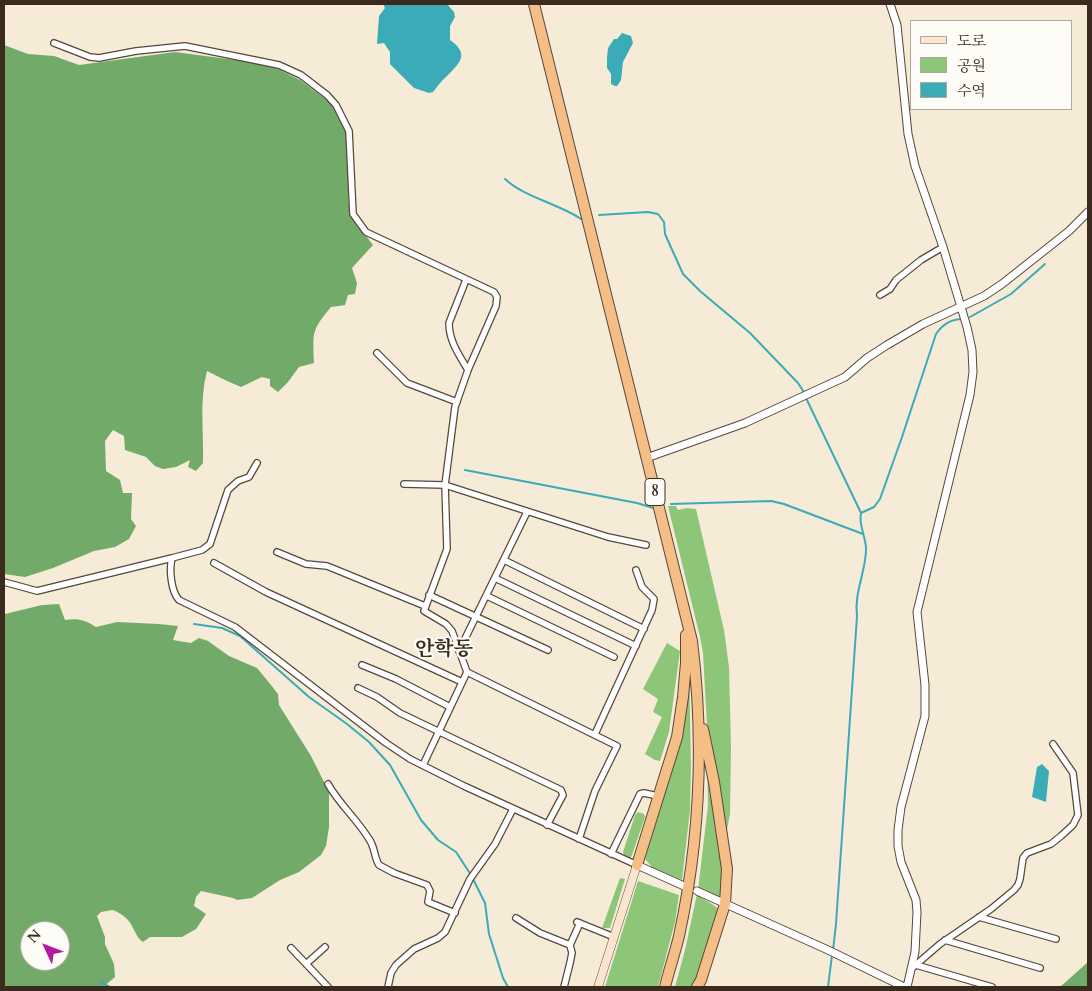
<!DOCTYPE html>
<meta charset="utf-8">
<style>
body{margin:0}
#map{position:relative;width:1092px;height:991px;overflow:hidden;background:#f6ebd6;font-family:Cardo,"Noto Serif KR",serif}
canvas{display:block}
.frame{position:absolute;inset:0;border:5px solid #3b2a1e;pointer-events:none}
.legend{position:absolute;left:910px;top:20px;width:162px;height:90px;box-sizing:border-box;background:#fdfcf7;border:1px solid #afa8a0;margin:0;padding:6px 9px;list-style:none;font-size:15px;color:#3b2a1e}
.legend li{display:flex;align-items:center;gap:10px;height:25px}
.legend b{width:25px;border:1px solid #afa8a0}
.north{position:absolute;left:20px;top:921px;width:50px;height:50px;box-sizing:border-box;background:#fdfcf7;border:1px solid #afa8a0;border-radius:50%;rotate:313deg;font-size:14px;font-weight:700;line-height:20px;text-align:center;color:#3b2a1e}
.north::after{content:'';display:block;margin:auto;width:18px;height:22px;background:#b5179e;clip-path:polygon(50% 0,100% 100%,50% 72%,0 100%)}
</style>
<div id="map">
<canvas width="1092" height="991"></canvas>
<div class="frame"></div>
<ul class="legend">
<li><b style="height:6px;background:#fbe5cf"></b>도로</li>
<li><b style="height:14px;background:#8ec679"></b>공원</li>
<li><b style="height:14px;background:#3babb8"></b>수역</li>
</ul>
<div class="north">N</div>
</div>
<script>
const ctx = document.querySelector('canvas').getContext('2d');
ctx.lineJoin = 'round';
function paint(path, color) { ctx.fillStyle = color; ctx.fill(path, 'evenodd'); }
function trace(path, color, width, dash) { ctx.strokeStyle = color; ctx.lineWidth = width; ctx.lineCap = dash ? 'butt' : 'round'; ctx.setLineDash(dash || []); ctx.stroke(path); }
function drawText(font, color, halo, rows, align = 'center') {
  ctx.font = font + ' Cardo,"Noto Serif KR",serif'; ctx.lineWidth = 4.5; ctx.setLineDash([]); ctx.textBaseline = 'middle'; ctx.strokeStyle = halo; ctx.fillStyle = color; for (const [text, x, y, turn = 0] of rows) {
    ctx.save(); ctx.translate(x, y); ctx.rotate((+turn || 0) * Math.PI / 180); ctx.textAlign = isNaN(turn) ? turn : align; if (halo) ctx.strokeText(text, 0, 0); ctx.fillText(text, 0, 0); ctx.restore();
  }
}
const green = new Path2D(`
 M668,506h8l2,4 9,-2 9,1 28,121 5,37 2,81 -1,66 -5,26 -18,-113 -4,-74 -3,-16z
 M667,643l13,8 -11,81 -9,29 -5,-1 -10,-6 17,-37 -9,-5 5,-13 -15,-10z
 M689,664l2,103 -1,43 -8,70 -29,-12 -8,-9 29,-95 14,-64h-1z
 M707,759l16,107 -2,32 -23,-8 10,-85z
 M638,812l6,2 1,3 -13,38 -2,3 -6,-2 -1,-4 12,-37z
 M620,878l5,1 -15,49h-8z
 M638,881l41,14 -4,27 -17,65h-53z
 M697,894c6,6 14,8 20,14l1,2 -23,74 -2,3h-18l10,-37z`);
const forest = new Path2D(`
 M4,45l24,9 26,2 25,9 96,-13 83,11 20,6 22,11 32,24 11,19 4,11 2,27 -1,34 2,20 23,30 -21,23 5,15 -2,11 -7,1 -3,10 -14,2c-20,24 -18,25 -17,56l-15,4 -11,15 -10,10 -8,-6v-7l-8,-2 -21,10 -14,-6 -20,-10c-8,30 -3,61 -4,92l-7,8 -8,-4 2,-7 -14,7 -13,2 -8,-3 -9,-9 -21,-7 -1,-14 -11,-6 -8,11 1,30 14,9 3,13h9l-1,26 5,7 -7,13 -14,8 -21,4 -41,17 -28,9 -21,-3z
 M59,604l6,16c13,-2 20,0 31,7l21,-5 42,2 19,2 -5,14 18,3 8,-5 9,3 21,15 28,12 14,17 7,9 1,11 32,51 18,36v35l-3,19 -5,9 -22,17 -19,8 -28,18 -15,2 -4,-2 -32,-7 -5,6 -2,9 12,8 -10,15 -14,8h-32l-7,5c-8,-5 -9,-16 -16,-23 -4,-4 -9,-7 -14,-9l-12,2 -4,4 8,21v7l9,20 1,13 -12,10h-99v-371l1,-2 37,-9zM30,931h30v30h-30z
 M1088,962v25h-28z`);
const water = new Path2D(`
 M383,4h64l7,8 1,5 -5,9v14c20,14 10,23 -4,37 -5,4 -9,10 -13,15l-4,1 -15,-5 -24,-24v-12l-6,-9 -7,1 2,-28 6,-8z
 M622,33l9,3 2,7 -10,19 -2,18 -4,6h-2l-4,-2v-10l-4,-6v-10l1,-10 6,-9h3z
 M1042,764l7,7 -3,31 -14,-5 5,-30z`);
const stream = new Path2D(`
 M505,179c19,18 54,25 76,40
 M599,215l49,-3 10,2 6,8 1,12 18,40 17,17 50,42 48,50 7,11
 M970,317l41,-23 34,-30
 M806,398l55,115
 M465,470l172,33 16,5
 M671,504l100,-3 13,3 79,30
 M194,624l28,4 18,8 69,61 38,27 22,18 21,23 31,55 17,20 18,12 15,23
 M473,879l12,24 4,31 14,44 5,9
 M833,950l3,-26 21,-308c-3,-23 8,-42 9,-65 1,-13 -8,-25 -5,-38l13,-6 6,-8 22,-62 34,-103c7,-10 14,-14 25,-15
 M100,982l10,5
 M828,987l4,-32`);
const minor = new Path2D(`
 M54,43l36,14 9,1 37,-7 49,-5 94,19 22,10 26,20 9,10 13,26 4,83 13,18 128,60 3,5 -1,9 -28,64 -13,37 -10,78 2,64 -23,62 22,13 6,7 15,41 -44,93
 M466,280l-17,43c0,18 10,32 19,47
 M880,295l10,-6 6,-9 25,-20 22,-13
 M377,353l30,30 50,19
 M257,463l-8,14 -11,4 -10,9 -18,54 -8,6 -30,8c-3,12 -1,33 7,42l56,27 151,116 24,16 54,27 173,79
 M404,484l41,1 163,52 38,8
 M277,552l29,12 21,2 98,40
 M504,560l140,69
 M214,563l52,29 196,90
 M495,578l141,68
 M4,582l33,9 135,-33
 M429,595l119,55
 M487,596l127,61
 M459,651l68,-139
 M362,665l34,14 54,28
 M467,672l150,74 -22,45 -16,48
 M358,688l19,9 23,16 161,77 2,5 -16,30
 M595,734l57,-124 2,-11 -12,-12 -6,-17
 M328,784c11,20 29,35 41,55 6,8 5,18 10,26l15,8 33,12 3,6 -2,11 27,11
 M611,854l29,-60 4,-1 14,3
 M979,917l77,22
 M516,918l24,15 30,12
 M577,922l37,15
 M945,940l95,28
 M291,948l37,39
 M306,964l19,-17
 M916,965l76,22
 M911,969l29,-25 51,-35 23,-19 4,-5 2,-6 3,-21 4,-5 24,-9 10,-8 12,-11 5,-10 -5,-42 -20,-29
 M388,987l3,-14 5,-8 18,-16 24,-11 7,-6 25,-53 25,-35 18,-35
 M564,987l6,-24 2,-10 -2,-8 10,-22`);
const tertiary = new Path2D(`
 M890,4l7,21 11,109 7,32 28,81 24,80 5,23 1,22 -3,23 -53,217 8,73v31l-24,91 -3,23v16l3,16 15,38 1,12 -2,40 -8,35
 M652,456l93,-33 100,-46 22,-19 20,-13 36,-21 61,-28 18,-12 67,-53 19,-19
 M637,865l47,21
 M697,891l131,59 76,37`);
const secondary = new Path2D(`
 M598,987l39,-122`);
const motorway = new Path2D(`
 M534,4l158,637c12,97 8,199 -13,295 -4,17 -10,34 -14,51
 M637,865l40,-128 6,-40 3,-34v-28
 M697,987l4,-7 24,-76 2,-35 -13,-87 -11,-53`);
const shields = [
 [655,492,20]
];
const shieldNames = [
 ["8",655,492]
];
const quarterNames = [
 ["안학동",444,650]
];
paint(green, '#8ec679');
paint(forest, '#72ab69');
paint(water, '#3babb8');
trace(stream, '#3babb8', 2);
trace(minor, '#57473a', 8);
trace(tertiary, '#57473a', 9);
trace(secondary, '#57473a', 9);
trace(motorway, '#57473a', 12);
trace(minor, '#fff', 5.5);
trace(tertiary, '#fff', 7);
trace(secondary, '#fbe5cf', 8);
trace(motorway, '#f6be87', 10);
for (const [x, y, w] of shields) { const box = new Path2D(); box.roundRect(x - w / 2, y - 13.5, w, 27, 4); ctx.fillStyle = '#fdfcf7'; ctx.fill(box); trace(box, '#3b2a1e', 1); }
drawText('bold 16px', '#3b2a1e', null, shieldNames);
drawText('bold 20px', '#3b2a1e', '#fdfcf7', quarterNames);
</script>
